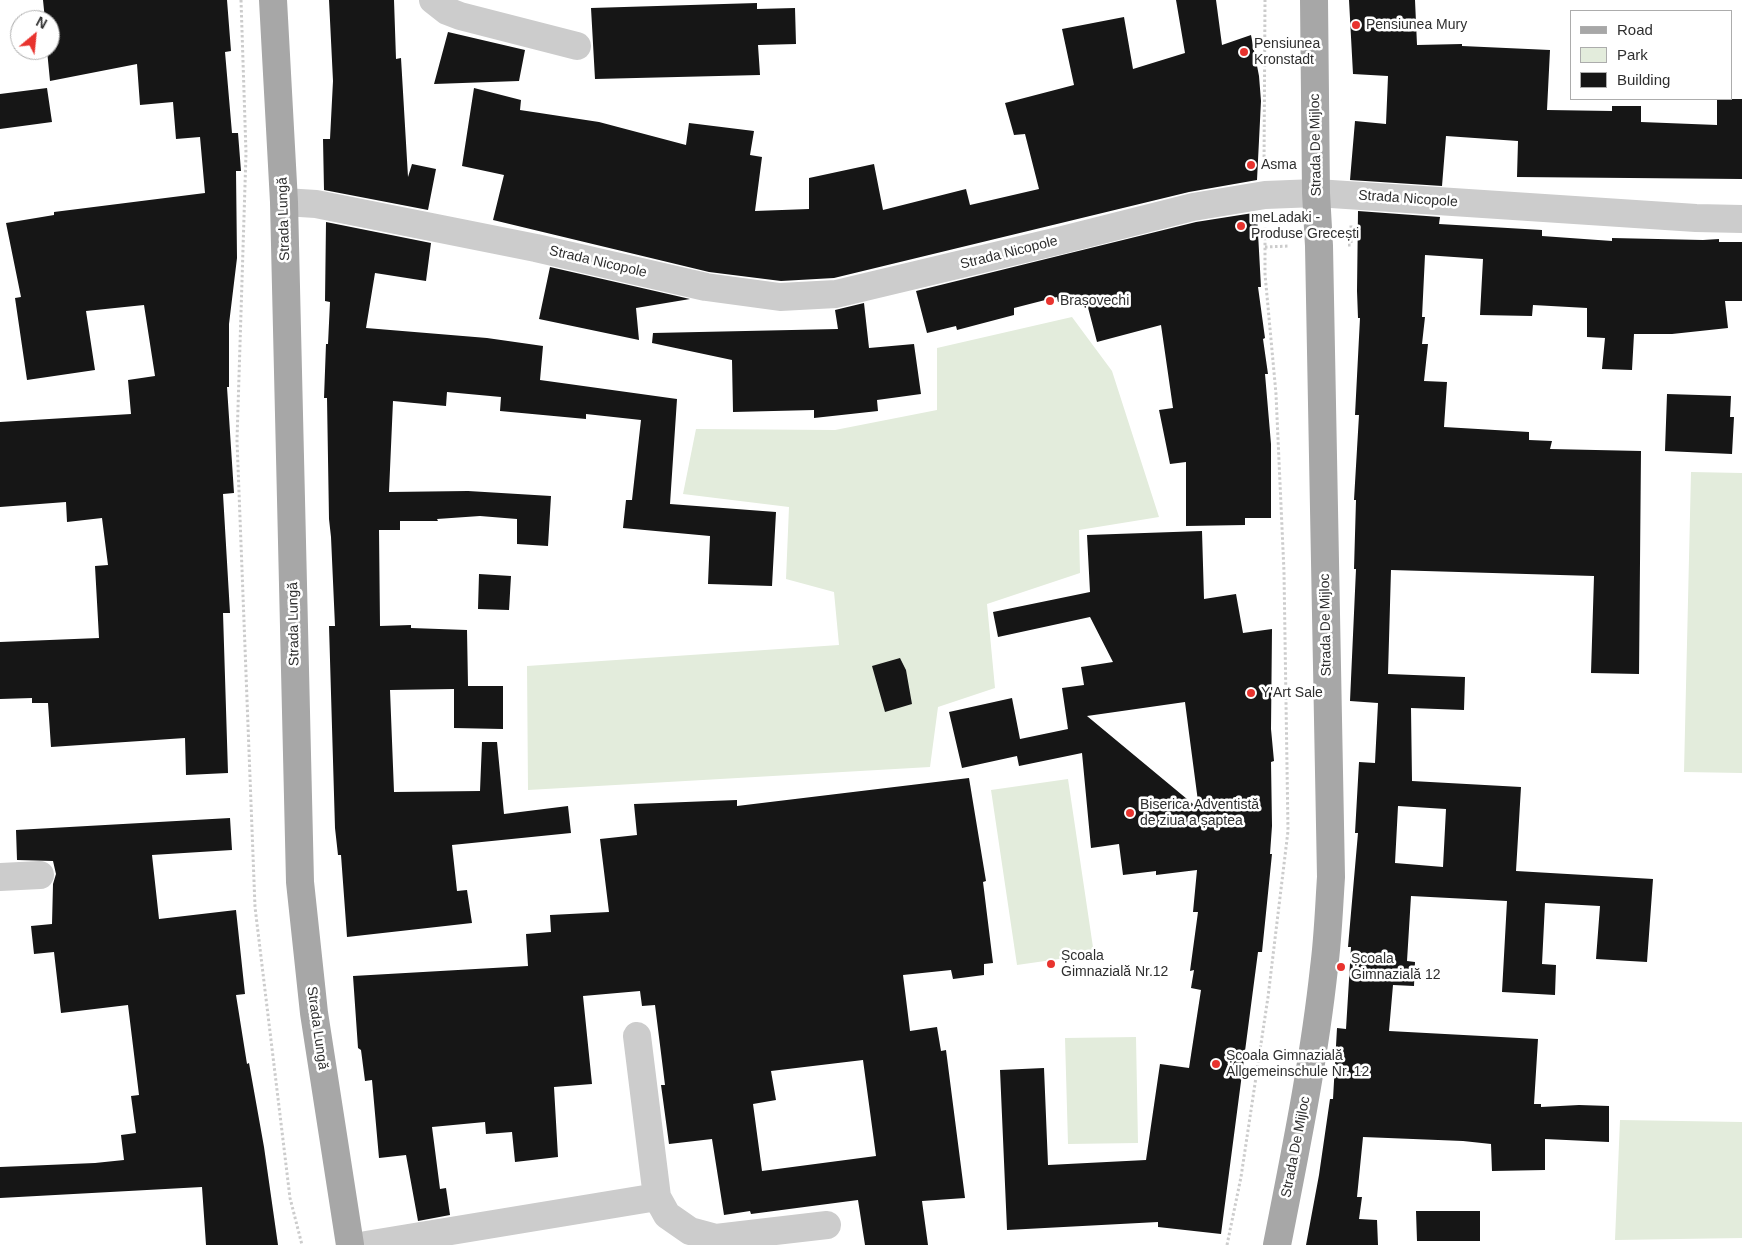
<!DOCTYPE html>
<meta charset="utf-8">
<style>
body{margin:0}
#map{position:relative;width:1742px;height:1245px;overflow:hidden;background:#fff;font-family:Arial,sans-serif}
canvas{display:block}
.legend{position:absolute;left:1570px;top:10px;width:162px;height:90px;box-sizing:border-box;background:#fff;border:1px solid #acacac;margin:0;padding:6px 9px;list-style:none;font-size:15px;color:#2f2f2f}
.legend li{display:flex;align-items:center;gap:10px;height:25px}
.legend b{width:25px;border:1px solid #acacac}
.north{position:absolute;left:10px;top:10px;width:50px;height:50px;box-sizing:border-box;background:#fff;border:1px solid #acacac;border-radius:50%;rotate:28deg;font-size:14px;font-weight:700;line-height:20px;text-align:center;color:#2f2f2f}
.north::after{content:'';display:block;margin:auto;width:18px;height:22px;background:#e8332e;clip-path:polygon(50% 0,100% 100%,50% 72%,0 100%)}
</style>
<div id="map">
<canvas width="1742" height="1245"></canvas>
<ul class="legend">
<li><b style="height:6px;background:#a7a7a7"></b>Road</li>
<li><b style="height:14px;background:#e3ecdc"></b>Park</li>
<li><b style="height:14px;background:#161616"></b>Building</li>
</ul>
<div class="north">N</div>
</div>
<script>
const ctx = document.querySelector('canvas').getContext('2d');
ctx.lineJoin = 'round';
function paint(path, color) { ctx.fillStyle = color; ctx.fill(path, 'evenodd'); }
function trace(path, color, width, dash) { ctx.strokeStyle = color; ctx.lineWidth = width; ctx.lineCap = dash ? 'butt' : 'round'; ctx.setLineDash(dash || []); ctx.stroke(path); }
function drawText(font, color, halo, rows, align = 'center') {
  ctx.font = font + ' Arial,sans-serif'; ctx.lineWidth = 5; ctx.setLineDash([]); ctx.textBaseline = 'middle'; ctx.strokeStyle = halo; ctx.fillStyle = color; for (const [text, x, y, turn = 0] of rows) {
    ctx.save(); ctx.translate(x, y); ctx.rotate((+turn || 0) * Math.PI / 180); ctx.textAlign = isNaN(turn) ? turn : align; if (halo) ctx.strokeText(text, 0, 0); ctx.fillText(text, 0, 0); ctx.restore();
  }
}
const green = new Path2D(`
 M1072,317l40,54 47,146 -80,13 1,43 -93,31 8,84 -57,19 -8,60 -402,23 -1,-124 312,-21 -5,-53 -48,-13 3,-72 -106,-13 13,-65 139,1 102,-20v-62z
 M1691,472l51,1v300l-58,-1z
 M1068,779l26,175 -77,11 -26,-175z
 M1136,1037l2,106 -70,1 -3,-106z
 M1620,1120l122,2v116l-127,2z`);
const building = new Path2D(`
 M43,0h184l4,51 -6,1 7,81h6l3,38h-5l1,87 -8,66v63h-2l7,106 -11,1 7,119h-7l5,160 -42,2 -1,-37 -134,9 -3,-44h-16v-5l-32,1v-57l99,-4 -4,-72 13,-1 -6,-47 -35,4 -1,-20 -66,5v-85l131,-8 -3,-34 27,-4 -11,-71 -58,6 9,59 -68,10 -12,-82 6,-1 -15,-74 48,-8v-3l151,-19 -5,-56 -24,2 -3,-37 -33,3 -3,-41 -87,17 -3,-31h3v-30h-5z
 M329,0h65l2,59 5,-1 7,119 4,-13 24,5 -8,41 -104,-20 -1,-51h7l3,-58z
 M1176,0h40l6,45 29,-10 8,41 2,25 -4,79 -68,12 -355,86 -53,3 -72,-9 -216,-52 11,-45 -42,-9 12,-78 47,12 -1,10 79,12 87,23 3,-22 65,8 -4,24 12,2 -7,54 54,-2v-31l65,-14 9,46 83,-21 4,16 69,-16 -14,-55 -11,1 -9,-32 69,-18 -12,-56 62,-12 9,52 52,-16z
 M1349,0h66l2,45 45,-1v2l88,4 -3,60 65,1v-5h29v16l76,3v-26h25v80l-225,-2 1,-36 -72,-5 -4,50 -92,-6 5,-59 31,3 2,-48 -35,-2z
 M757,3v6l38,-1 1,36 -38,1 2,30 -165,4 -4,-71z
 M448,32l77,18 -6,31 -85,3z
 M47,88l5,34 -52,7v-35z
 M1358,211l82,6 -1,7 103,6v6l70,5v-3l91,2 16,-1v3h23v59h-17l3,27 -56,6h-38l-2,36 -30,-1 3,-31 -18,-1v-29l-54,-3 -1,11 -52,-1 3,-56 -58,-4 -3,62h3l-3,27h6l-4,37 23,1 -3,45 85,5v8l23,1 -2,8 91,2 -2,223 -48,-1 3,-97 -203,-6 -3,104 77,3 -1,33 -53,-2 1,73 109,6 -5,84 137,8 -6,83 -51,-3 4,-53 -55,-3 -3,61 14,1 -1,30 -53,-3 5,-91 -96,-5 -4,65 8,1 -1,24 -21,-1 -4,46 149,8 -4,65h7v3l38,-2 30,1v36l-64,-3v31l-53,1 -1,-27 -28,-3 -100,-4 -6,60h5l-3,22 18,1 1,25h-72l13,-70 11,-76h3l4,-71 9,1 5,-82h-3l10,-114h-3l4,-71 16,1 3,-60 -28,-2 6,-132h-2l2,-69h-2l5,-85h-4l5,-97h-2l-1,-27zM1398,806l48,3 -3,58 -48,-4z
 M1253,213l4,2 4,72h-3l7,51 -2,1 5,35h-3l6,70v74h-26v7l-59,1v-64l-16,2 -11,-54 14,-2 -12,-83 -64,17 -12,-46 -27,6 -1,-5 -43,11v7l-57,15 -1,-4 -29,7 -11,-42 280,-69z
 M326,222l105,21 -5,38 -51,-8 -9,55 121,10 56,8 -3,34 137,19 -7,105 106,8 -4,74 -64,-2 2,-48 -87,-8 3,-28h6l9,-80 -55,-6v5l-86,-8 1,-14 -54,-5 -1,14 -53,-5 -4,91 79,-1 83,5 -3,50 -31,-2v-25l-37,-3 -43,3 1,2h-38v9h-21l1,96 31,-1v3l56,2 1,56h35v43l-49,-1v-39l-64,1 4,102 86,-1 2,-49h15l7,72 64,-8 3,27 -119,12 5,46 10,-1 5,33 -125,14 -6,-82h-3l-3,-27 -6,-202h6l-4,-89 -2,-18 -2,-121h-3l2,-54h2l2,-42 -5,-1z
 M550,267l140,32 -54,9 3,32 -100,-21z
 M864,303l5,45 45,-4 7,50 -44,6 1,11 -64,7v-8l-81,2 -1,-52 -80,-17 1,-10 185,-4 -3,-19z
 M1667,394l64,2 -1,21h4l-2,37 -67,-3z
 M1202,531l2,68 32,-5 7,39 29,-4 -1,100 3,32 -3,1 1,64 -2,28h2l-10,98h-4l-37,282 -63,-7v-5l-151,8 -7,-160 44,-2 4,97 98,-5 14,-96 29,4 12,-78 -10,-2 3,-18 -4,1 8,-59h-5l4,-42 -41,5v-4l-33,4 -4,-31 -28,4 -9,-95 -63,13 -2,-10 -55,12 -13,-56 63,-14 8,41 48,-10 -6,-41 22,-3 -3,-18 32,-5 -23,-45 -92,20 -5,-25 97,-20 -3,-57zM1185,702l4,31 10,76 -112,-93z
 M479,574l32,2 -2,34 -31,-1z
 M900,658l6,12 6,34 -27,8 -13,-46z
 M969,778l17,103 -3,1 10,81 -9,1v11l-31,4 -2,-9 -48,5 7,56 27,-4 4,24 5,-1 19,148 -43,3 6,44h-63l-7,-45 -107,14 -1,-3 -26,4 -12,-76 -43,5 -8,-59h4l-10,-80 -13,1 -2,-15 -57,5 9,88 -38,3 4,70 -43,5 -3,-30 -26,2 -1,-12 -53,5 8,62 6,-1 4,27 -32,6 -12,-66 -27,3 -7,-78 -7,1 -4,-31 -3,-2 -5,-72 175,-10 -2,-32 25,-2 -1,-17 59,-3 -9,-73 37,-4 -3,-31 103,-4v6zM863,1060l13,96 -114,15 -9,-67 23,-4 -5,-29z
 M230,818l2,32 -80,5 7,64 77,-9 9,84 -9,1 11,69 2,-1 15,84 14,98h-72l-4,-58 -202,11v-31l95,-4 29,-3 -3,-25 15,-2 -5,-37 8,-1 -11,-90 -67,8 -7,-61 -20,2 -3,-28 21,-2 1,-40 3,-10 -3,-13 -36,-1 -1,-30z
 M1416,1211h64v30h-63z`);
const path = new Path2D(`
 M241,0l5,153 -9,287 18,467 35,291 12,47
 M1264,167l1,-167
 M1348,245h3v-21
 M1265,247l25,-1
 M1227,1245l14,-68 27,-180 20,-166 -4,-259 -8,-178 -11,-120v-48`);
const minor = new Path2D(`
 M433,0l14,11 13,5 117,30
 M284,202l32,2 220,44 170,39 74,10 56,-3 226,-54 131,-33 72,-12 51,-2 380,25 46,1
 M0,877l40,-2
 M637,1036l20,161 10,18 23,16 26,7 111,-13
 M366,1245l291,-48`);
const major = new Path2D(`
 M273,0l11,202 16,680 14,131 36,232
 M1277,1245c18,-92 37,-184 47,-277 4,-30 5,-61 7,-91l-12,-631 -3,-53 -2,-193`);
const markers = [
 [1356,25,5,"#e8332e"],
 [1244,52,5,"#e8332e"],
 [1251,165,5,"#e8332e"],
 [1241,226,5,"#e8332e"],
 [1050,301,5,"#e8332e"],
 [1251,693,5,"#e8332e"],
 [1130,813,5,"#e8332e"],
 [1051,964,5,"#e8332e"],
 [1341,967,5,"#e8332e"],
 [1216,1064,5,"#e8332e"]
];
const poiNames = [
 ["Pensiunea Mury",1366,25],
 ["Pensiunea",1254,44],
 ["Kronstadt",1254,60],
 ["Asma",1261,165],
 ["meLadaki -",1251,218],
 ["Produse Grecești",1251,234],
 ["Brașovechi",1060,301],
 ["Y'Art Sale",1261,693],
 ["Biserica Adventistă",1140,805],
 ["de ziua a șaptea",1140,821],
 ["Școala",1061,956],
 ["Gimnazială Nr.12",1061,972],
 ["Școala",1351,959],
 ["Gimnazială 12",1351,975],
 ["Școala Gimnazială",1226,1056],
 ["Allgemeinschule Nr. 12",1226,1072]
];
const streetNames = [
 ["Strada De Mijloc",1316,145,-91],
 ["Strada Nicopole",1408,199,4],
 ["Strada Lungă",284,219,-92],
 ["Strada Nicopole",1009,253,-14],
 ["Strada Nicopole",598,262,13],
 ["Strada Lungă",294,624,-91],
 ["Strada De Mijloc",1326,625,-91],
 ["Strada Lungă",317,1028,82],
 ["Strada De Mijloc",1296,1147,-79]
];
paint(green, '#e3ecdc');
paint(building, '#161616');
trace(path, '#ccc', 3, [2.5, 2.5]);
trace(minor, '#ccc', 28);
trace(major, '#a7a7a7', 28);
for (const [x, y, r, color] of markers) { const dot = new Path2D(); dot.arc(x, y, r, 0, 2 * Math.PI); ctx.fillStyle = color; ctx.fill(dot); trace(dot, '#fff', 2); }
drawText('14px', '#2f2f2f', '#fff', poiNames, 'left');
drawText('14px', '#2f2f2f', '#fff', streetNames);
</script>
